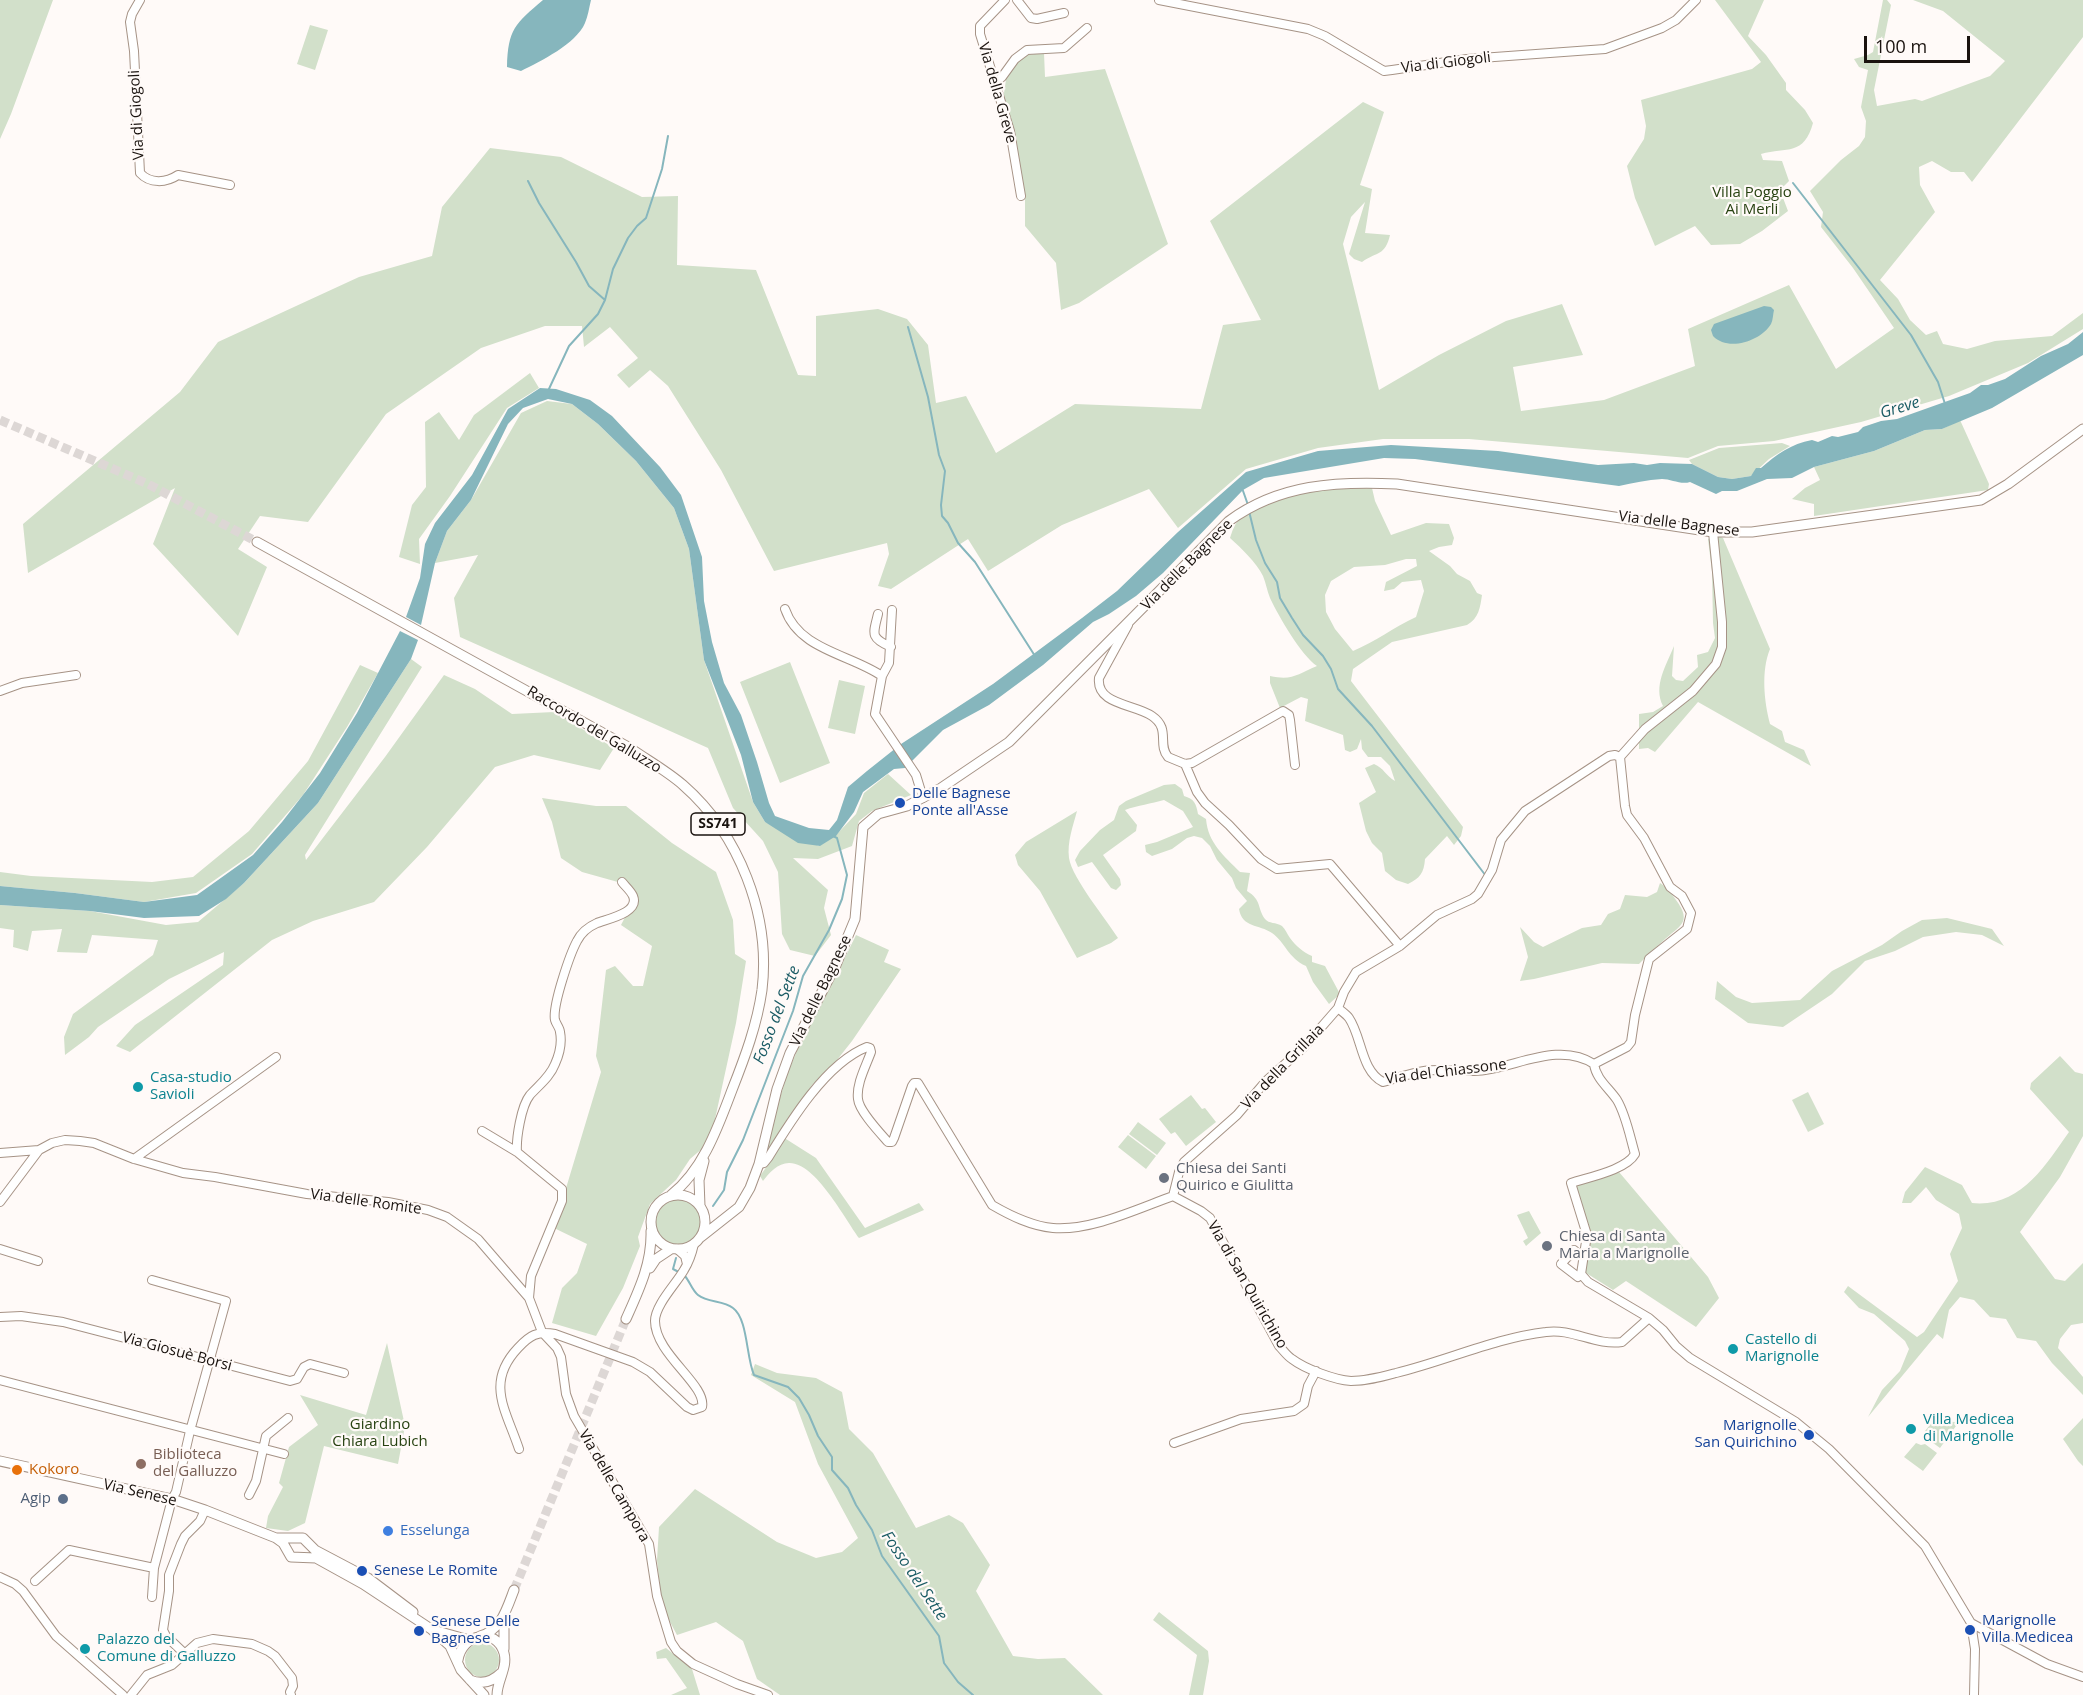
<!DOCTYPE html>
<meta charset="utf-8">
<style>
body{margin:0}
#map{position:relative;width:2083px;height:1695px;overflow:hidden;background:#fffaf8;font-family:"Open Sans",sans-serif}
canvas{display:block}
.scale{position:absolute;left:1864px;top:36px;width:106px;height:27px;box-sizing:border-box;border:3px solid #1a130f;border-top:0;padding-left:8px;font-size:18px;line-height:21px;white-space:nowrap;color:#1a130f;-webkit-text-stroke:4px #fffaf8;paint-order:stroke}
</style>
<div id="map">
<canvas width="2083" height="1695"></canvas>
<div class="scale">100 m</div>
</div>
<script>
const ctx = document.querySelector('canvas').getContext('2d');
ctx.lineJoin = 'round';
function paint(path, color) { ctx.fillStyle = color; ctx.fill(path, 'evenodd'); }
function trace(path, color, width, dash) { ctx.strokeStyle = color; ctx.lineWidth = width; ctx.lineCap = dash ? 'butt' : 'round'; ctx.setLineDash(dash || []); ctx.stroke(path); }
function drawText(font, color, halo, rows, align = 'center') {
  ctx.font = font + ' "Open Sans",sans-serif'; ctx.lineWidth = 4.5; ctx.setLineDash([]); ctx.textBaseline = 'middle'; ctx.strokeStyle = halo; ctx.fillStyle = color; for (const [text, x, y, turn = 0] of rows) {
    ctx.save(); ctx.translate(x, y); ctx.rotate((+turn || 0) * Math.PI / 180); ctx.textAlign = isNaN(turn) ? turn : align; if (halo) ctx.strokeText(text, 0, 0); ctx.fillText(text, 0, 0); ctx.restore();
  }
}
const green = new Path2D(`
 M0,0h53l-42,114 -11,25z
 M1715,0h49l-16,36 18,19 20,28v7l19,20 8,13c-9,33 -26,24 -52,31l2,6 19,1 7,20 -9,9 8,21 -26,20 -22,13 -29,1 -16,-19 -40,20 -20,-48 -8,-32 17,-27 2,-13 -5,-26 111,-31 9,-7z
 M1883,0h4l4,5 -17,85 3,16 38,-7 7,2 68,-25 15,-15 -62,-50 -30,-11h170v37l-111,145 -8,-10h-13l-19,-11 -13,6 1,18 15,27 -55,68 18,19 12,21 16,15 11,-4 6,13 24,5 28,-8 57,-5 31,-23v16l-55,34 -79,33 -88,26 -87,19 -56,5 -30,12 -219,-19h-86l-65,9 -72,21 -68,59 -29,-39 -87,36 -74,46 -20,-32 -77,50 -13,-3 11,-32 -2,-11 -113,28 -53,-101 -53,-84 -18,-16 -21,18 -12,-13 21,-17 -28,-31 -26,20 -2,-21h-37l-64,22 -95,66 -78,108 -48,-6 -22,33 29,18 -29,69 -85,-92 22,-56 -147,85 -5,-49 157,-132 38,-50 141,-65 73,-21 10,-49 48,-59 71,9 81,40 36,-1 -1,69 79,5 42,105 18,1v-60l62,-7 29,10 21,26 8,58 30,-7 30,57 79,-49 126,5 22,-84 38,-5 -51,-99 153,-119 21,10 -24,73 12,4 -7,44 25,2c-5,21 -12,16 -28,27l-8,-3 -5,-5 16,-52 -14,15 -8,27 36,146 60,-35 67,-34 56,-17 21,51 -70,12 8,44 83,-11 91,-34 -7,-37 101,-44 47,84 58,-41 -41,-60 -32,-41 2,-15 -13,-21 31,-31 18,-14 6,-9 1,-16 -5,-14 7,-37 -9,-3 -5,-8 14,-4 5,-3z
 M310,25l18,5 -13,40 -18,-6z
 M1044,53l1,24 60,-8 63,175 -89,59 -18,7 -5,-47 -31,-37v-26l-22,-100 4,-27 18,-18z
 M530,373l9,15 -32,20 -57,88 -31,43 1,25 -21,-7 13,-52 14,-18 -1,-65 14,-10 20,28 15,-25z
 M547,401l25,3 26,20 38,37 38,47 15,41 15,111 49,142 12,20 54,24 17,-11 20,-21 8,-21 24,-19 23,21 -39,16 -13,10 -7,25 -34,13 -25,-1 35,32 -4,18 7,27 -16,21 -25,-6 -8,-16 -4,-62 -15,-31 -30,-33 -25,-60 -248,-111 -6,-39 24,-43 -43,8 12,-32 24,-31 50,-87z
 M1960,420l29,64 -1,6 -174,26v-12l-22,-5 13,-11 15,-8 -6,-13 60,-16 51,-21 17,-1z
 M1782,443l8,3 -21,13 -18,17 -19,3 -14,-2 -26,-13 -3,-4 30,-12z
 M1339,487l33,1 3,13 16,34 35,-12 23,1 5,14 -2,7 -13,2 -10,4 21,15 7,8 13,7 7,12 5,2c-2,13 -3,23 -15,30l-75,17 -39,27 -2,12 112,146 -2,9 -7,9 -7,-9 -22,23c-1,14 -5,19 -17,25l-12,-4 -11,-9 -3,-18 -10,-10 -6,-12 -7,-28 17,-11 -11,-24 9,-4c10,4 12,12 21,17l-5,-15 -9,-9h-13l-6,-8 -1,-10 -4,10 -7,3 -5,-2 -2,-15 -38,-14 3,-22 -7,-2 -21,11 -10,-25v-7c23,5 27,-2 47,-10 -16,-11 -38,-49 -47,-68 -3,-7 -4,-15 -7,-22 -7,-14 -21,-27 -33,-38 2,-6 4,-13 8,-17 23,-25 69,-29 101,-34zM1406,559h10l1,7 -31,16 -2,9 10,-2 8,-7 19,-2 3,11 -8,26c-22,10 -41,25 -63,34l-18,-22 -9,-17 -1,-17 6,-14 23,-14 31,-2z
 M1717,536l6,2 47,111c-9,22 -6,52 0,75l12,7 3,11 19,8 7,16 -113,-64 -43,50 -7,-4 -9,1v-35l14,-2 10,-6c-10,-20 3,-40 11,-60l-2,30 4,4 7,1 15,-14 -1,-12 11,-3 7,-14 -2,-15 -1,-51 -4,-33z
 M411,659l11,8 -117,188 1,5 79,-103 59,-82 31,14 37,25 42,-2 60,36 -14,22 -66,-15 -39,12 -68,80 -53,55 -61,19 -41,19 -142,112 -14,-6 19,-21 88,-60 1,-13 -55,27 -71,48 -9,10 -24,18 -1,-18 9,-23 80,-59 5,-15 -66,-5 -5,18 -30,-1 5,-23 -30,2 -4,20 -15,-4 1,-17 -14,-2v-23l90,6 76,14 32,-3 46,-39 74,-80z
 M790,662l40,101 -50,20 -40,-101z
 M360,665l18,8 -31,54 -44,68 -51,59 -56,39 -52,9 -69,-9 -75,-7v-14l31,4 121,6 41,-5 56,-46 59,-70z
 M839,680l26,6 -10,48 -27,-6z
 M1175,784l7,5 2,7c10,3 12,7 14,18l8,5c2,24 18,37 34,53l10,1 -3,18c15,9 10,17 18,28 4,5 11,3 17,7 4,4 5,8 8,12 6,8 13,14 22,18v6l13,4 15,28 -11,10 -16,-22 -7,-16c-18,-8 -21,-24 -34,-33 -13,-9 -30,-5 -33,-24l8,-8 -11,-13 -4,-10 -15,-18 -7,-14 -8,-8 -8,-2 -7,2 -15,11 -20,7 -6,-4 -1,-7 12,-3 36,-15 -10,-16 -19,-11c-13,4 -26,5 -39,10l12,15 -1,6 -33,24 17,24 1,6 -5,5 -5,-2 -19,-26 -14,5 -3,-7 5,-9 20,-21 14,-10 5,-14 7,-5 38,-16z
 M542,798l54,8h30l46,37 44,29 17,48 2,34 11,7 -10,62 -26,119 -20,17 -14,21 -26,24 -12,33 2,9 -17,42 -27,48 -44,-13 10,-35 15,-15 10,-29 -33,-16 47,-156 -5,-16 10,-86 9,-4 18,20h10l9,-40 -31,-21 15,-29 -11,-12 -43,-12 -21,-14 -9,-36z
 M1077,811c-4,15 -10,31 -8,47 3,20 37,61 49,80l-7,5 -34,15 -37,-67 -22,-26 -3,-10 11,-13z
 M1660,883c7,4 12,11 16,17 17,23 3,26 -13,41 -8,7 -16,15 -24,23l-37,-1 -68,16 -14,2 8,-24 -8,-30 14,15 9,5 39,-19 19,-3 7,-11 12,-5 5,-14 22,2 10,-5z
 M1947,918l45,11 12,17 -22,-11 -26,-3 -33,5 -28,14 -30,10 -33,33 -49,33 -35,-4 -33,-24 2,-18 19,16 16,6 48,-3 32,-29 50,-26 20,-14 20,-11z
 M856,935l33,15 -5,12 17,7 -49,72 -19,24 -21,20 -31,46 5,8 30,19 49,70 54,-25 5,7 -65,28c-14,-19 -44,-76 -70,-75 -11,0 -20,10 -26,18l-3,-5 7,-10 -3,-17 24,-77 17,-40 31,-56z
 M2060,1056l15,16 8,2v62l-23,41 -40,55 35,47 10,2 18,-18v60l-12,2 -11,14 -2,9 25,29v18l-31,-32 -16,-22 -19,-3 -11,-19 -16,-2 -16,-17 -14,-3 -11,13 -6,29 -6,-5 -69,83 14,-27 18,-19 9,-22 -4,-8 -31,-27 -15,-6 -15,-16 4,-6 69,51 7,-5 34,-51 -8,-27 12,-26 -3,-14 -23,-14 -10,-13 -15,16h-9l3,-11 20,-25 37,18 10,18c48,5 73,-37 97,-71l-39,-43 1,-6z
 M1808,1092l16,32 -16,8 -16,-32z
 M1191,1095l11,14 3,-1 11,14 -30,24 -11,-14 -4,2 -12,-15z
 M1138,1122l28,21 -9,12 -28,-21z
 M1128,1135l28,21 -10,13 -28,-22z
 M1619,1172l89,105 11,21 -23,29 -70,-46 -13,9 -30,-19 9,-35 -16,-51z
 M655 1222a23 23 0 1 1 46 0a23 23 0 1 1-46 0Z
 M1529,1211l12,22 -15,13 -3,-5 5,-3 -11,-23z
 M387,1343l18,83 -7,38 -74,-18 -19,77 -17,8 -22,-3 2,-12 15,-29 -4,-4 10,-36 29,-22 -18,-30 66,20z
 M755,1364l22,9 39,5 26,14 7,37 24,24 43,75 33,-13 14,8 27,42 -14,26 37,65 25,3 27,-1 38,37h-323l-23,-16 -14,-38 -27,-19 -39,13 -15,-28 -5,-47 2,-33 36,-38 82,53 39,16 26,-6 16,-14 -40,-74 -23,-62 -44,-27z
 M2083,1418v48l-5,-5 -15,-22z
 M1933,1421l23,1 -2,2 2,2 -16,22 -11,-8v-4l-4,-5z
 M1916,1443l5,2 4,-1 12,9 -14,18 -19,-14z
 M1159,1612l49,39 1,10 -6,34h-14l8,-40 -44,-35z
 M465 1660a17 17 0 1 1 34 0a17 17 0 1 1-34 0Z
 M666,1648l26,21 8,26h-29l16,-7 -21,-30 -9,1 -1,-7z`);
const water = new Path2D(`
 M543,0h48c-2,8 -3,16 -6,23 -9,21 -44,38 -64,48l-14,-4c1,-38 8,-43 36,-67z
 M1764,306l7,1 3,3c-1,4 -1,10 -3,14 -10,17 -43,28 -58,12l-2,-6 3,-6z
 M2083,332v23l-91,53 -43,18 -7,3 -17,1 -51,21 -60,16 -22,11 -25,1 -30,12h-15l-6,3 -26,-12c-9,3 -19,-3 -28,-3 -15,1 -29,4 -43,7l-204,-27 -31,-1 -120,20 -21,12 -80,83 -27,23 -27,18 -16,8 -50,43 -54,40 -46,25 -38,38 -11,1 -31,23 -9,20 -18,24 -16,10 -22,-3 -33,-21 -12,-20 -12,-47 -37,-95 -15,-111 -15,-41 -38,-47 -38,-37 -26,-20 -24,-5 -25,9 -15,16 -37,76 -24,31 -12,32 -14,62 -15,-8 14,-39 5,-34 10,-21 37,-48 36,-66 32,-21 16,1 34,11 22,16 48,51 21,28 21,62 2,44 8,41 12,41 17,32 16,47 12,41 6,13 34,12 20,2 8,-10 11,-33 19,-16 34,-27 92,-60 89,-66 35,-27 61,-59 68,-60 72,-21 73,-6 107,6 100,14 36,-2 13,2 13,-2 32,1 26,13 14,2 19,-3 5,-8h5c16,-14 30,-24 51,-28l6,2 14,-6 6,1 20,-5 5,-5 18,-6 16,-2 73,-26 11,-8h7l17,-6 36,-23 27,-12z
 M400,631l18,9 -7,19 -93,144 -74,80 -18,16 -27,17 -55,2 -54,-7 -90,-6v-19l75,7 69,9 53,-7 56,-40 29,-33 38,-49 37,-60z`);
const stream = new Path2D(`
 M528,181l11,22 37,59 13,24 16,14
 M1793,183l118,152 27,47 7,22
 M908,327l20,70 11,58 6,16 -4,34 1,11 6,7 10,20 17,19 60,94
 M548,391l21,-45 29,-32 7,-14 8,-31 15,-31 9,-12 9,-8 16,-49 6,-33
 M1242,488l6,17
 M1249,511l7,29 9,23 12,19 3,16 12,20 11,17 20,21 8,13 7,20 34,37 114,150
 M713,1206l11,-16 3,-18 16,-32 50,-129 10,-35 26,-46 13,-31 5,-24 -10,-37 -4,-2
 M676,1258l-3,11c4,2 8,4 12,7 5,6 7,14 13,19 10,8 25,5 35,13 15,11 13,49 21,67l34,12 11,11 10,17 9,21 14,21v13l16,18 8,17 16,25 10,26 57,80 5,27 14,19 15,13`);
const majorTunnel = new Path2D(`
 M0,420l148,64 109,58
 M514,1590l112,-271`);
const minor = new Path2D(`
 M140,0l-8,14 -2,8 4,29 6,122c10,11 26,10 38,2l52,10
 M1005,0l-25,26v8l30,97 11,65
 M1017,0l14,18 6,1 27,-6
 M1159,0l149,29 17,7 59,35 8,-1 75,-11 138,-10 57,-21 14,-8 20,-20
 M994,83l8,-6 13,-18 12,-9 37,-2 23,-20
 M1713,532l9,90v25l-6,17 -23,27 -48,38 -25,28 5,49 2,9 17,23 26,49 12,9 9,17 -4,16 -38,30 -14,56 -4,27 -4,5 -33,17c2,15 15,24 23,36 9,15 13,37 18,54 -9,16 -46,23 -64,29l16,52 -6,39 7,8 61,36 14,12 13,16 14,12 106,64 33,27 96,97 46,77 4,26 -1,46
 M785,609c14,41 65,45 97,67
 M892,610l-3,53 -7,13 -7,38 41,61 7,23
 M878,614c-5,20 -8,24 13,33
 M1128,625l-29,53c-3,27 36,26 53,38 19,13 5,28 16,41l17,7 7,-1 91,-52 6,4 1,5 5,45
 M0,691l22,-8 54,-8
 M1185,764l12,28 8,11 24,22 32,34 16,10 53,-5 70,82
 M1338,1008c3,3 8,6 11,10 13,19 12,53 34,64 14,-4 28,-9 41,-11 20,-3 41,2 61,-1 35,-5 76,-28 109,-6
 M482,1131l35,21
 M0,1153l39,-3 13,-7 13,-3 15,1 14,2 40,16 49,14 32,4 92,17 81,8 40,8 19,7 31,22 51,59 13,34 15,16 4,9 5,37 8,22 75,128 8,52 14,46 6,9 16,13 44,20 31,11
 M134,1159l142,-102
 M759,1164l5,-1 4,-5c22,-36 58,-95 99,-111l3,1 1,4c-5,14 -15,32 -13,47 1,12 22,34 30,43h4l2,-4 18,-52 2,-3h4l74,122c19,11 39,21 61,23 38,3 84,-19 120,-32l28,15 9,7 69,128c4,4 8,10 13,13 13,10 43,21 59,22 16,0 30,-4 45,-8 50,-12 99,-35 150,-41 26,-4 50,14 76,10l27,-24
 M1173,1196l6,-24 5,-10 53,-47 29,-34 38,-34 34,-39 6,-16 12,-20 44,-26 37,-31 35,-16 6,-5 14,-24 9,-30 24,-29 84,-55 6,-1 5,2
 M0,1202l39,-52
 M0,1249l38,12
 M677,1249l8,7 2,8
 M1581,1274l-3,3 -17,-13 13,-14 8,7
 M152,1280l74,21 -36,130 -14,61 -4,7 -18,69 -2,29
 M529,1298l2,-22 31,-75v-12l-45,-37c-1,-13 4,-46 13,-57 9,-10 20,-18 25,-31 4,-9 7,-22 5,-32 0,-4 -4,-8 -5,-12 -3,-14 15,-66 22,-79 4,-8 11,-14 20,-18 10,-4 43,-10 36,-27 -2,-5 -8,-10 -11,-14
 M0,1317l21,-1 42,6 227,59 7,-2 7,-12 6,-3 34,9
 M0,1380l284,74
 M1174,1443l67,-24 53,-8 10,-7 4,-18 8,-15
 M519,1449c-13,-39 -34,-66 -1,-101 12,-13 19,-17 37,-14l78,28 17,10 37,35 6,3 9,-3c5,-22 -47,-53 -47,-86 0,-16 21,-37 29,-51 5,-8 8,-17 10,-26
 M249,1495l7,-14 10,-45 22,-18
 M0,1577l15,7 8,7 33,45 67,59
 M35,1581l34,-31 85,18
 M1971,1623l76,41 36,13
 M185,1654l-19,-18 -3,-6 6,-39v-16l12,-31 4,-8 15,-15 5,-11
 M131,1695l16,-20 25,-10 25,-22 16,-4 39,5 16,7 7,5 17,22 1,8 -3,6 1,3`);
const major = new Path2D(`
 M257,542l373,206c17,12 37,23 53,37 56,49 88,130 79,205 -5,35 -17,67 -30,100 -14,37 -29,80 -61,105
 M651 1222a27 27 0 1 1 54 0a27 27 0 1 1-54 0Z
 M700,1206l-1,-26 5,-19
 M701,1237l38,-30 11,-19 9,-24 18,-75 13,-36 46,-88 19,-46 8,-92 15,-13 29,-8 34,-18 68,-46 220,-221c50,-37 108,-40 168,-37l316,48h39l229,-32 27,-16 75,-55
 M650,1268l6,-9 15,-10
 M626,1319c13,-29 26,-56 25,-88
 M0,1461l172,38 33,11 71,28 7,5 8,14 25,1 47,26 68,45 19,17 11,24 23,25
 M276,1538h27l12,12 53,28 45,34
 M504,1618v31
 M437,1631l32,9
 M480,1636c21,-5 27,-28 34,-46
 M458,1660c4,-26 38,-34 46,-7 4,14 -7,28 -7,42
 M470,1680c12,5 22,2 31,-7`);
const markers = [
 [900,803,6,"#1a4fb4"],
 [138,1087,6,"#0f9aa8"],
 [1164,1178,6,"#6b7280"],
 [1547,1246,6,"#6b7280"],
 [1733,1349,6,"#0f9aa8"],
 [1911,1429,6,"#0f9aa8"],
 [1809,1435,6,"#1a4fb4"],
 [141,1464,6,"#8d6e63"],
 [17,1470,6,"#e8710a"],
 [63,1499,6,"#5c6f8a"],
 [388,1531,6,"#3f7fe0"],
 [362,1571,6,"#1a4fb4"],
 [1970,1630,6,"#1a4fb4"],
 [419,1631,6,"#1a4fb4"],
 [85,1649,6,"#0f9aa8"]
];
const shields = [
 [718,824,54]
];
const shieldNames = [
 ["SS741",718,824]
];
const streetNames = [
 ["Via di Giogoli",1446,63,-7],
 ["Via della Greve",997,93,74],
 ["Via di Giogoli",137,115,-93],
 ["Via delle Bagnese",1679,524,7],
 ["Via delle Bagnese",1187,565,-45],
 ["Raccordo del Galluzzo",594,730,31],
 ["Via delle Bagnese",821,991,-64],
 ["Via della Grillaia",1283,1067,-46],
 ["Via del Chiassone",1446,1072,-7],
 ["Via delle Romite",366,1202,8],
 ["Via di San Quirichino",1247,1285,60],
 ["Via Giosuè Borsi",177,1352,15],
 ["Via delle Campora",614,1486,60],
 ["Via Senese",140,1493,13]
];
const parkNames = [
 ["Villa Poggio",1752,193],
 ["Ai Merli",1752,210],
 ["Giardino",380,1425],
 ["Chiara Lubich",380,1442]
];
const transitNames = [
 ["Delle Bagnese",912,794],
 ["Ponte all'Asse",912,811],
 ["Marignolle",1797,1426,"right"],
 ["San Quirichino",1797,1443,"right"],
 ["Senese Le Romite",374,1571],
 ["Marignolle",1982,1621],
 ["Villa Medicea",1982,1638],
 ["Senese Delle",431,1622],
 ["Bagnese",431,1639]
];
const cultureNames = [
 ["Casa-studio",150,1078],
 ["Savioli",150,1095],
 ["Castello di",1745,1340],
 ["Marignolle",1745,1357],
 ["Villa Medicea",1923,1420],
 ["di Marignolle",1923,1437],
 ["Palazzo del",97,1640],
 ["Comune di Galluzzo",97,1657]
];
const worshipNames = [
 ["Chiesa dei Santi",1176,1169],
 ["Quirico e Giulitta",1176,1186],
 ["Chiesa di Santa",1559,1237],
 ["Maria a Marignolle",1559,1254]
];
const educationNames = [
 ["Biblioteca",153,1455],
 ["del Galluzzo",153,1472]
];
const foodNames = [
 ["Kokoro",29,1470]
];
const serviceNames = [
 ["Agip",51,1499]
];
const shopNames = [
 ["Esselunga",400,1531]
];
const waterNames = [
 ["Greve",1900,408,-17],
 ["Fosso del Sette",777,1015,-69],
 ["Fosso del Sette",914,1576,56]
];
paint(green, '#d2e0ca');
paint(water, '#86b6bd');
trace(stream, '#86b6bd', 2);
trace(majorTunnel, '#ddd7d5', 9, [9, 4.5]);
trace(minor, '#a69386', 10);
trace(major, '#a69386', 11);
trace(minor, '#fff', 8);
trace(major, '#fff', 9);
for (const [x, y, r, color] of markers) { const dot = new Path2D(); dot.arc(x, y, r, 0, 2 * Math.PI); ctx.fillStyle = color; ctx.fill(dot); trace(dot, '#fffaf8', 2); }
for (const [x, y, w] of shields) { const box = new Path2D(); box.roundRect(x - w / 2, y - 11, w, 22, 4.5); ctx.fillStyle = '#fffaf8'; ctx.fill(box); trace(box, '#1a130f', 1.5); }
drawText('bold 14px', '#1a130f', null, shieldNames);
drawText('15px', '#1a130f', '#fffaf8', streetNames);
drawText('15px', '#274211', '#fffaf8', parkNames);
drawText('15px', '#164399', '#fffaf8', transitNames, 'left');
drawText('15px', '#0d838f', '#fffaf8', cultureNames, 'left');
drawText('15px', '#5b616d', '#fffaf8', worshipNames, 'left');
drawText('15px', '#785e54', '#fffaf8', educationNames, 'left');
drawText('15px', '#c56008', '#fffaf8', foodNames, 'left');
drawText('15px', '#4e5e75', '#fffaf8', serviceNames, 'right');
drawText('15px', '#366cbe', '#fffaf8', shopNames, 'left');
drawText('italic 16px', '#1b5c65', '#fffaf8', waterNames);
</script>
